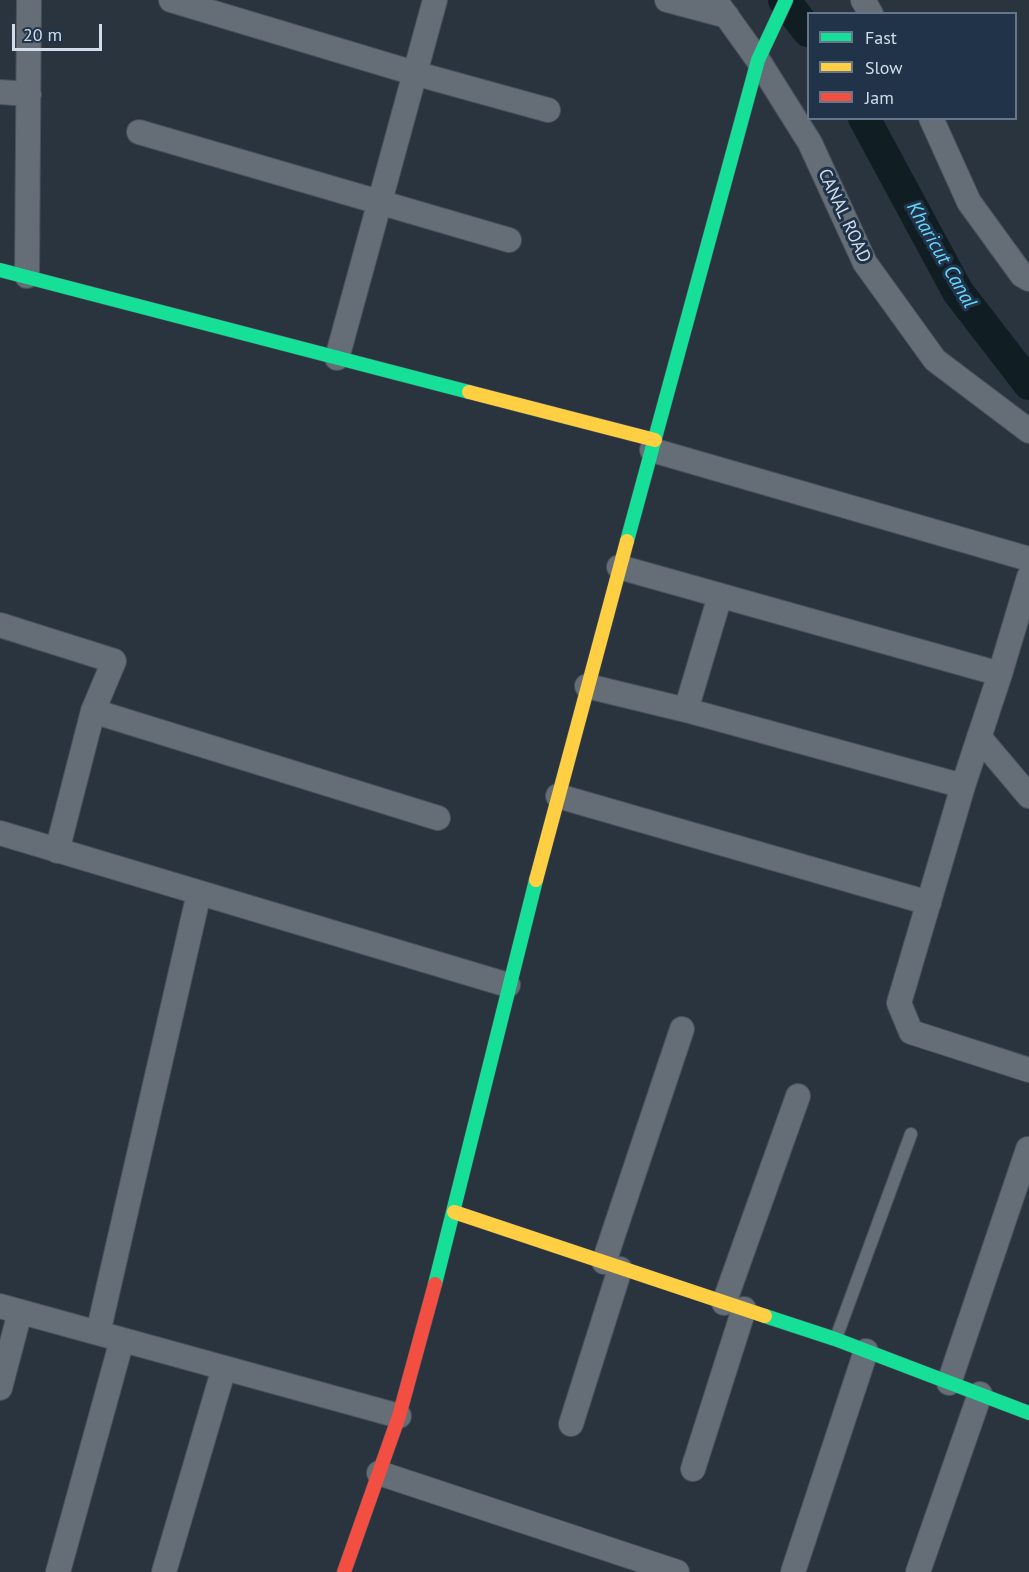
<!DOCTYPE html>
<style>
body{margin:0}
#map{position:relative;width:1029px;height:1572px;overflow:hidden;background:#29343f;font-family:"PT Sans",sans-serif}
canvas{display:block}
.legend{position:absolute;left:807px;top:12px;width:210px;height:108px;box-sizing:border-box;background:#203348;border:2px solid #677789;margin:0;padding:8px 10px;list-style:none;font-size:18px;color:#d1ddeb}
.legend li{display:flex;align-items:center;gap:12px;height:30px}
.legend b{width:30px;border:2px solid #677789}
.scale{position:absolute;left:12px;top:24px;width:90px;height:27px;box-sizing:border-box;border:3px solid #d1ddeb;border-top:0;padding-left:8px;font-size:18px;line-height:21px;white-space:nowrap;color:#d1ddeb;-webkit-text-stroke:4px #203348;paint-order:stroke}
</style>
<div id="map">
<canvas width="1029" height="1572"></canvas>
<ul class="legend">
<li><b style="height:8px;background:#16e098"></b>Fast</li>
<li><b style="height:8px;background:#ffcf43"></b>Slow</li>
<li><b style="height:8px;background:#f24e42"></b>Jam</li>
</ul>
<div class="scale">20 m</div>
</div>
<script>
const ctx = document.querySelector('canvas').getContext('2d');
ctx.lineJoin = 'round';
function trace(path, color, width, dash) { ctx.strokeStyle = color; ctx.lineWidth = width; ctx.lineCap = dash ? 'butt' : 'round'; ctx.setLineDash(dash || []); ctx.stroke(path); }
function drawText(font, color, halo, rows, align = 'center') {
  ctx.font = font + ' "PT Sans",sans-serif'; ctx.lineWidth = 6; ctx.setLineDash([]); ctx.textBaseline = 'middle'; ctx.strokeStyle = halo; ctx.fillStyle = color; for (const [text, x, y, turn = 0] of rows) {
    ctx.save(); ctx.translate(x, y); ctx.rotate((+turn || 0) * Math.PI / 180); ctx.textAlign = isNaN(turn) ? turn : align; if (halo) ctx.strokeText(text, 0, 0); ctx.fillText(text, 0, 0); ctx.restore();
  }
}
const canal = new Path2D(`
 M784,0l24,31
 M864,118l94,174 71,92`);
const lane = new Path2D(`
 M836,1338l75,-204`);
const street = new Path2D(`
 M171,0l243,73 134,37
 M667,0l60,16
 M715,0l43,60 52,83 55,120 70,97 94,71
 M863,0l8,14
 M0,92l29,2
 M931,118l38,84 53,73 7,4
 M139,132l370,108
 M27,276l2,-276
 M337,358l98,-358
 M652,450l377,109
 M619,567l381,107
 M1029,577l-29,97 -37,112 -64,217 12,29 118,38
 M0,625l114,36 -21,50 -36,140
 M587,686l99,24 277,76
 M686,710l34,-114
 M93,711l345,107
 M979,737l50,59
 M558,796l371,107
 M0,833l508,152
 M604,1262l78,-233
 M724,1303l74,-207
 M0,1306l399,110
 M98,1333l101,-440
 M949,1383l79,-234
 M0,1388l20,-76
 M571,1424l49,-155
 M693,1469l51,-160
 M379,1473l298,99
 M58,1572l64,-232
 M164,1572l60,-204
 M793,1572l73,-221
 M918,1572l62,-178`);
const fast = new Path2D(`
 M0,270l469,122
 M627,541l131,-481 28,-60
 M435,1284l101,-404
 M765,1316l70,23 194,74`);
const slow = new Path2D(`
 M469,392l186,48
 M536,880l91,-339
 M454,1212l311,104`);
const jam = new Path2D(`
 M344,1572l55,-156 36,-132`);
const streetNames = [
 ["CANAL ROAD",844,216,65]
];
const waterNames = [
 ["Kharicut Canal",941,255,60]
];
trace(canal, '#101e24', 32);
trace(lane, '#48525c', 14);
trace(street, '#48525c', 26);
trace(fast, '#48525c', 15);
trace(slow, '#48525c', 15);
trace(jam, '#48525c', 15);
trace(lane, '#656e77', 12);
trace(street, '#656e77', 24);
trace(fast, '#16e098', 14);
trace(slow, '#ffcf43', 14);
trace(jam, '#f24e42', 14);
drawText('18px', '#d1ddeb', '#203348', streetNames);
drawText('italic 20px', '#67d6fc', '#203348', waterNames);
</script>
